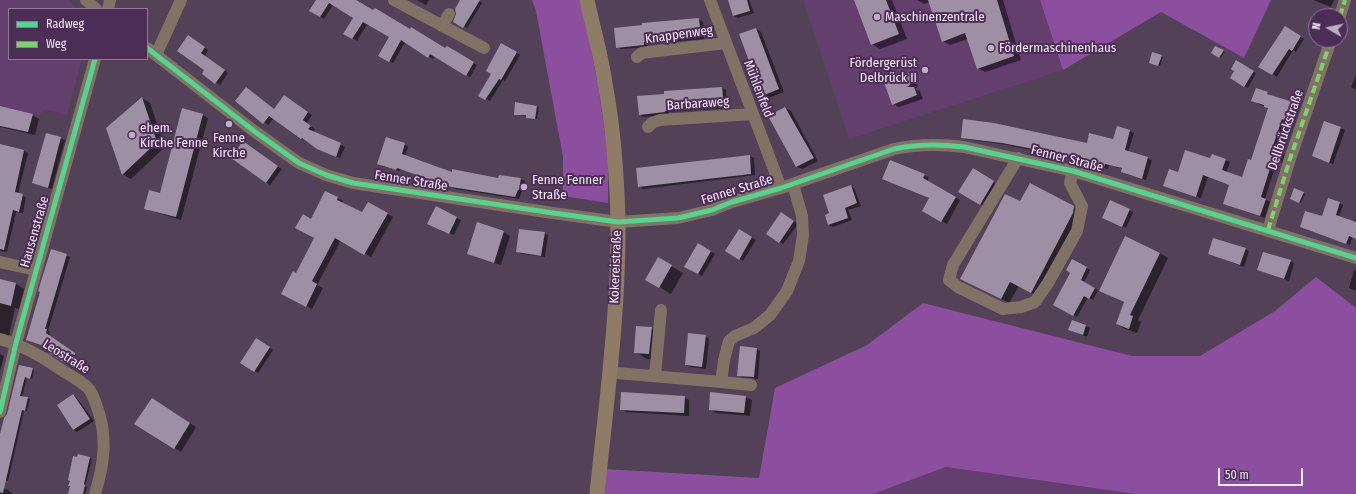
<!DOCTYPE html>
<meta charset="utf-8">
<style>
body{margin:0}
#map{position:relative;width:1356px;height:494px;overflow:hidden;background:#524157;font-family:"Fira Sans Condensed",sans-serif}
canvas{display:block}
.legend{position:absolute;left:8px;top:8px;width:140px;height:52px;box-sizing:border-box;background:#4c2d56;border:1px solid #917999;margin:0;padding:5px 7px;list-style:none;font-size:12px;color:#f9eafe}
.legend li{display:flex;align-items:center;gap:8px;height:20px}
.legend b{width:20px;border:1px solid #917999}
.north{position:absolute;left:1308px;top:8px;width:40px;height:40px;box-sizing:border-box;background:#4c2d56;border:1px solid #917999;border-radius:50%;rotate:279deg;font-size:11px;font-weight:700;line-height:16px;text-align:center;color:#f9eafe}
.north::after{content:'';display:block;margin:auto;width:14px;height:18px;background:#bfafc4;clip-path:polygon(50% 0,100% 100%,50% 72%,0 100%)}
.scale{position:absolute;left:1218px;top:468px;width:85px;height:18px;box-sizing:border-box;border:2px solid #f9eafe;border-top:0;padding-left:5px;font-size:12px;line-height:14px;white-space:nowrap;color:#f9eafe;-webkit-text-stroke:3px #4c2d56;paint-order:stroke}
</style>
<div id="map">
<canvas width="1356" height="494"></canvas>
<ul class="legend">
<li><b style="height:5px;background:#53d58f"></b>Radweg</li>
<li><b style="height:5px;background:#7cd36c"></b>Weg</li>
</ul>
<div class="north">N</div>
<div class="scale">50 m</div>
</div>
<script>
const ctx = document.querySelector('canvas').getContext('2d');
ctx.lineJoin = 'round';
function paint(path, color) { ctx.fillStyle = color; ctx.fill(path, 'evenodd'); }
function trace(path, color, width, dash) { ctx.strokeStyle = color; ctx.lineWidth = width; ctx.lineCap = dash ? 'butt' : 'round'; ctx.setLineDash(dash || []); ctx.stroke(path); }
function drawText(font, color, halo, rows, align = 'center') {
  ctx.font = font + ' "Fira Sans Condensed",sans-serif'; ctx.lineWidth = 4; ctx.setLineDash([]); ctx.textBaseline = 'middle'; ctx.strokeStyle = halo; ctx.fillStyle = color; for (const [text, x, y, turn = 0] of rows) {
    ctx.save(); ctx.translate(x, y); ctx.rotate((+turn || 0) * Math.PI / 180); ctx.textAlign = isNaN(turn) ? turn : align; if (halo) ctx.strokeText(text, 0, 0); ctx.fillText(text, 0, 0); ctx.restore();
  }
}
const built = new Path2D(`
 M0,0h68l9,9h-68v50h73l-15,57 -15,-5 -9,-1 -4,6 -39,-10z
 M803,0h237l23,70 -214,69z
 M946,467l190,27h-263z`);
const green = new Path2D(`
 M532,0h49l17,85 10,71v47l-45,-7v-39l-27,-146z
 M1040,0h231l-27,58 -83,-46 -98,58z
 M1316,277l40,31v186h-220l-190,-27 -73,27h-269l1,-25 154,9 16,-90 92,-43 56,-42 209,53h68l75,-45z`);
const shadow = new Path2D(`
 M318,0h36l92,49 1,-2 30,18 -7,12 -35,-21 -2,3 -28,-17 -12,21 -13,-8 11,-19 -23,-13 -11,18 -13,-8 10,-15 -21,-13 -9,14 -13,-8z
 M417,0h12l-3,5z
 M461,0h16l5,3 -15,25 -12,-7z
 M729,0h20l5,13 -16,5 -4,-2z
 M855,0h37l15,39 -27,10 -8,-5z
 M917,0h86l18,60 -36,12 -8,-4 -9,-29 -18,6 -7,-4 -14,-39 -5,2z
 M1313,0h21l-3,7z
 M699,19l4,3 1,17 -57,5 1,3 -27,2 -4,-2 26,-21z
 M1286,28l18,11 -8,13 -3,-2 -16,27 -17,-11z
 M756,29l5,3 23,60 -16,6 -5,-3z
 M192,39l16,11 -3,6 23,17 -8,12 -17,-11 3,-4z
 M502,44l18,11 -15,26 -2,-1 -13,21 -10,-6 13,-21z
 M1216,47l9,5 -4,6 -9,-5z
 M1161,56l2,1 -3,9 -8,-3z
 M1237,62l19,11 -8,15 -17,-10 5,-7z
 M909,74l6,3 3,9 -3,3 5,2 3,8 -24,8 -6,-3z
 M1356,75v15l-5,-3z
 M722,88l4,2 1,18 -58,4v2l-25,3 -4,-2z
 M1267,93l4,3 29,11 -6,16 -8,-2 -10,30 9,4 -3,8 -5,-2 -12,38 5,3 -5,16 -41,-14 6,-19 -22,-8 -7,21 -36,-12 46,-27 14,1 5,2 -4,11 17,5 9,-17 17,-52 -16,-8z
 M285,96l27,19 -5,8 8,6 -2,3 32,15 -5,11 -17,-7 -21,-12 -28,-21 -6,7 -32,-24 38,9z
 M142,98l8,5 15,44 -34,32 -9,-5z
 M537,106l2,1 -2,12 -9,-1 -1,-2 -12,-2z
 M0,108l32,7 7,4 -4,16 -35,-8z
 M785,108l6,3 27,50 -16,8 -5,-2z
 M203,115l5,3 -27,102 -30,-9 -6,-3 16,-14z
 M1325,122l20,8 -12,34 -20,-8z
 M1130,131l4,2 -6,19 24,8 -6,20 -20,-6 -4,-2 1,-3 -14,-4 -1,4 -21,-5 -4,-3 -76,-16 -41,-6 -4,-2 125,7 27,-4z
 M47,134l18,6 -13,49 -19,-6z
 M247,144l35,25 -12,16 -4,-3z
 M404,144l4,3 -3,9 47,17 47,6v-3l22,3 4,2 -2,11 -1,-1 -3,8 -63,-10 -55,-20 -1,2 -18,-5z
 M0,145l24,6 4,2 -10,41 8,3 -3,16 -7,-1 -9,40 -7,-1z
 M750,156l4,2 1,17 -112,14 -4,-3z
 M973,170l27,16 -14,22 -26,-16z
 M924,175l5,3 -2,4 33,18 -13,24 -24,-13 7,-13 -46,-19z
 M1030,184l52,29 -43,84 -20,-11 -10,17 -40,-20 51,-80z
 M850,186l4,2 7,18 -13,4 4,10 -19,7 -4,-2 -3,-10 4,-1z
 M1295,189l10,5 -4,9 -10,-5z
 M326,192l17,9 -1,2 20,11 6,-11 25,14 -22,40 -30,-17 -24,45 6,3 -11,21 -24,-12 8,-23 19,-36 -3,-18z
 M1340,203l3,2 -4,12 15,6 2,-5v21l-4,-1 -2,7 -45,-16 17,-11z
 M436,208l25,12 -7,15 -23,-10z
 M1129,210l4,2 -7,16 -19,-8z
 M785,215l13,9 -15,20 -3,-2z
 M478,224l26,8 6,4 -9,29 -26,-8 -7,-4z
 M739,230l17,10 -13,21 -17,-10z
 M544,233l4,2 -3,22 -24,-3 -4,-3z
 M699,244l16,10 -13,22 -16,-9z
 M1245,249l4,2 -5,16 -35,-13z
 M52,251l18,6 -22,74 2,1 -1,4 29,20 -3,-1 -6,9 -20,-13 2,-3 -24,-8z
 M1160,253l8,5 -30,62 3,2 -4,11 -12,-4 -8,-5 8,-21 -17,-8z
 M658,259l25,14 -12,21 -25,-15z
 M1073,260l17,10 -6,12 14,8 -5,10 -5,-3 -11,20 -23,-12 18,-33z
 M1290,261l4,2 -5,18 -31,-11z
 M1354,270l2,1v20l-7,-3z
 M0,280l16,4 8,5 -5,20 -4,-1 -6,28 -9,1z
 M1086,326l4,2 -3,9 -18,-7z
 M652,328l11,7 -2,25 -14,-1 -12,-7z
 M705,336l4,3 -3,30 -16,-2 -4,-2z
 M256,340l17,10 -15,23 -16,-10z
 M756,349l4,2 -2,28 -16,-2 -4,-2z
 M0,354l4,2 -4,15z
 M19,366l15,4 -2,9 -5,-1 -5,19 8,2 -3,12h-3l-16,70 -8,-2v-40l8,-25z
 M73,395l4,3 17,23 -17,11 -4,-2 -5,-8z
 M684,397l5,3v16l-63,-4 -5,-3z
 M745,397l7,3 -2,16 -34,-3 -6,-4z
 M159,403l37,24 -15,25 -45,-29z
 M79,455l13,4 -7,27 2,1 -2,7h-16z
 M4,488l4,2 5,4h-13z`);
const building = new Path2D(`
 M316,0h40l17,10 2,-2 35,21 1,-2 34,21 2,-2 27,16 -8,14 -36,-22 -2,4 -27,-18 -12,22 -11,-6 11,-19 -26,-15 -11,17 -9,-5 10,-16 -24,-15 -9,14 -11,-6z
 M460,0h20l-17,28 -10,-6 3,-8 -1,-5z
 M728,0h19l3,11 -17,5z
 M854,0h32l13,34 -28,11z
 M928,0h69l17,56 -37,13 -12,-36 -23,9z
 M699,18l2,19 -57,5v3l-28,3 -2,-20 28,-3v-2z
 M1285,26l16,10 -9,15 -3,-2 -17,26 -14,-8z
 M756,28l23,61 -17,7 -23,-62z
 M188,35l17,12 -4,6 24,17 -10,14 -13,-10 2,-4 -27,-19z
 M501,43l16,9 -16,28 -2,-1 -14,21 -7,-4 13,-22 -5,-3z
 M1215,46l9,4 -5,8 -8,-5z
 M1152,52l10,3 -4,11 -9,-3z
 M1236,60l18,11 -10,16 -14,-9 4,-7 -3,-2z
 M909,73l3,10 -5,4h7l3,8 -25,10 -8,-23z
 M246,87l28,22 10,-14 24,17 -5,8 8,6 -3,3 33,14 -5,14 -19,-8 -15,-11 -1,1 -32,-23 -6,8 -28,-23z
 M722,87l2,19 -59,5v1l-26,3 -2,-19 27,-2v-3z
 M1256,88l12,4 -1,2 29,9 -6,19 -8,-3 -10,30 9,3 -3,9 -5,-2 -12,38 5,2 -6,17 -37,-12 6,-19 -26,-10 -7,22 -33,-11 6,-17 9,3 7,-22 25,8 2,-4 14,5 -4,11 20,7 6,-18 3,1 17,-52 -4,-1v-2l-13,-4z
 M142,97l15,45 -35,33 -16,-47z
 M515,102l22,4 -2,13 -9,-1v-3h-12z
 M0,106l33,8 -5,18 -28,-6z
 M785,107l29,51 -18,9 -28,-51z
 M182,108l21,6 -27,103 -32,-8 5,-19 11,3z
 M963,119l31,4 93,20 2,-10 24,6 4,-13 13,4 -5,20 23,7 -6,22 -21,-7 1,-4 -17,-4 -1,3 -22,-5v-2l-54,-12 -26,-5 -41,-5z
 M1324,121l17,6 -12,36 -17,-7z
 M46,133l15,4 -13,51 -16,-5z
 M386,137l19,6 -3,11 50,18v-3l46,9 1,-3 22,3 -2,12h-1l-3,7 -64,-10 -54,-19 -1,2 -19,-6z
 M243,141l35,25 -12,17 -35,-25z
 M0,144l24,6 -9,42 8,2 -4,18 -6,-2 -9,40 -4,-1z
 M750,155l1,19 -113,13 -2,-19z
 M890,160l35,14 -2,4 33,19 -15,25 -19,-11 7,-13 -47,-19z
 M973,168l21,13 -14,24 -22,-13z
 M1030,183l44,23 -1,7 -42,80 -21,-11 -9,17 -41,-20 45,-85 15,7z
 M851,185l6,18 -12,5 3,10 -20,7 -3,-10 4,-2 -6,-18z
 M1294,188l10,4 -5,11 -9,-4z
 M325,191l13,6 -1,3 25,12 6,-10 20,11 -24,42 -29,-17 -23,43 5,3 -11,23 -25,-13 12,-23 3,2 18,-35 -19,-10 8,-14 8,5z
 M1328,198l12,4 -4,13 20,7v17l-7,-3 -3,8 -46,-17 5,-16 17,5z
 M1110,200l20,9 -8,18 -20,-9z
 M436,206l21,11 -8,17 -22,-10z
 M781,212l13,9 -15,22 -13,-9z
 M477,222l27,9 -10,32 -27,-9z
 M519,229l26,3 -4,24 -25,-4z
 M739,229l13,8 -13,23 -14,-9z
 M1125,236l35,17 -30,62 3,1 -4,13 -13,-5 8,-22 -25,-11z
 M1213,238l33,10 -6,17 -32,-11z
 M698,243l13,8 -13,23 -14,-7z
 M51,249l16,5 -22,75h2l-1,4 29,20v2l-4,-1 -6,9 -18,-11 3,-4 -24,-8 14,-48 -2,-1z
 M1263,252l28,8 -7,19 -27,-9z
 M658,257l14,8 -13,23 -14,-8z
 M1072,259l15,8 -6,13 14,8 -6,11 -5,-3 -11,20 -20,-11 17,-32 -4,-3z
 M0,279l16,4 -5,23 -11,-3z
 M1072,320l14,5 -3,10 -15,-5z
 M636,326l16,1 -3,27 -15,-1z
 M688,333l18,2 -4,32 -17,-2z
 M256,338l14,9 -16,25 -14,-9z
 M740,346l17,2 -3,29 -17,-1z
 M19,365l14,3 -3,11 -5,-2 -5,19 8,1 -3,14 -3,-1 -19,83 -3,-1v-58l4,-16 3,-4z
 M621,392l64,4 -1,17 -64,-3z
 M710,392l36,4 -2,17 -35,-3z
 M73,394l17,25 -17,11 -16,-25z
 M152,398l38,25 -16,26 -40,-25z
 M78,454l12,3 -6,27 1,1 -2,9h-15l2,-8h-2l2,-5 -2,-1 5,-24 4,1z`);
const minor = new Path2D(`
 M86,0l10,9
 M394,0l90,48
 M710,0l71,188
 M108,9l2,-9
 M1340,16l5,-16
 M442,26l7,-12
 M147,48l107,83 45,32 27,12 27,8 200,30 65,9 60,-4 34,-8 20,-8 49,-14 113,-39c24,-5 46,-5 70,-2l109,24 283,87
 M156,55l25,-55
 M637,57l5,-4 7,-1 77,-9
 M648,127l4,-4 8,-3 93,-6
 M1018,158l-65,107 -4,15 9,7 45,22 18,-2 14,-5 13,-19 29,-52 5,-25 -12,-23 3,-12
 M1268,230l22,-71 41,-119
 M0,262l36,8
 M0,339c22,6 42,17 60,30 9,6 20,11 28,19 4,4 7,13 9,19 11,30 7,57 -2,87
 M617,373l104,9 3,-22 5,-19 6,-5 19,-8 16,-13 17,-24 12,-30 4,-26 -1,-19 -9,-32
 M655,376l6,-66
 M721,382l30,3
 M0,412l16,-69 79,-284`);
const major = new Path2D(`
 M587,0c6,28 14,55 18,83 8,43 12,95 13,139 1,89 -12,183 -21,272`);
const quiet = new Path2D(`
 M1340,16l5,-16
 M1268,230l22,-71 41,-119`);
const cycleway = new Path2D(`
 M147,48l107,83 45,32 27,12 27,8 200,30 65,9 60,-4 34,-8 20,-8 49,-14 113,-39c24,-5 46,-5 70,-2l109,24 283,87
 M0,412l16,-69 79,-284`);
const markers = [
 [877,17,4,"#bfafc4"],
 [991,48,4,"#bfafc4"],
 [925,70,4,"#bfafc4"],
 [229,124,4,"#bfafc4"],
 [132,135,4,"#bfafc4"],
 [524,187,4,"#bfafc4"]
];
const poiNames = [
 ["Maschinenzentrale",885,17],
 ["Fördermaschinenhaus",999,48],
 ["Fördergerüst",917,63,"right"],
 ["Delbrück II",917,78,"right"],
 ["ehem.",140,128],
 ["Kirche Fenne",140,143],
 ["Fenne",229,138,"center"],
 ["Kirche",229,153,"center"],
 ["Fenne Fenner",532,180],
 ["Straße",532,195]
];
const streetNames = [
 ["Knappenweg",679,35,-8],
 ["Mühlenfeld",758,89,69],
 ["Barbaraweg",698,104,-4],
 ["Dellbrückstraße",1286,130,-71],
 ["Fenner Straße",1067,159,14],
 ["Fenner Straße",411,181,9],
 ["Fenner Straße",737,190,-17],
 ["Hausenstraße",35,232,-74],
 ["Kokereistraße",616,267,-88],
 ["Leostraße",66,357,32]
];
paint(built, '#623f6c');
paint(green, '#8c4e9e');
paint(shadow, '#0007');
paint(building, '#9f8fa4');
trace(minor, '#807264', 12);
trace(major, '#8e7c66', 15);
trace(quiet, '#7cd36c', 4, [8, 4]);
trace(cycleway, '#53d58f', 5);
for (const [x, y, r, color] of markers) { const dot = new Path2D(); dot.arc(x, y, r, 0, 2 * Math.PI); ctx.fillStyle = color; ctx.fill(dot); trace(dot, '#4c2d56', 1.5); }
drawText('13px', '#f9eafe', '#4c2d56', poiNames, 'left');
drawText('13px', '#f9eafe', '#4c2d56', streetNames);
</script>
